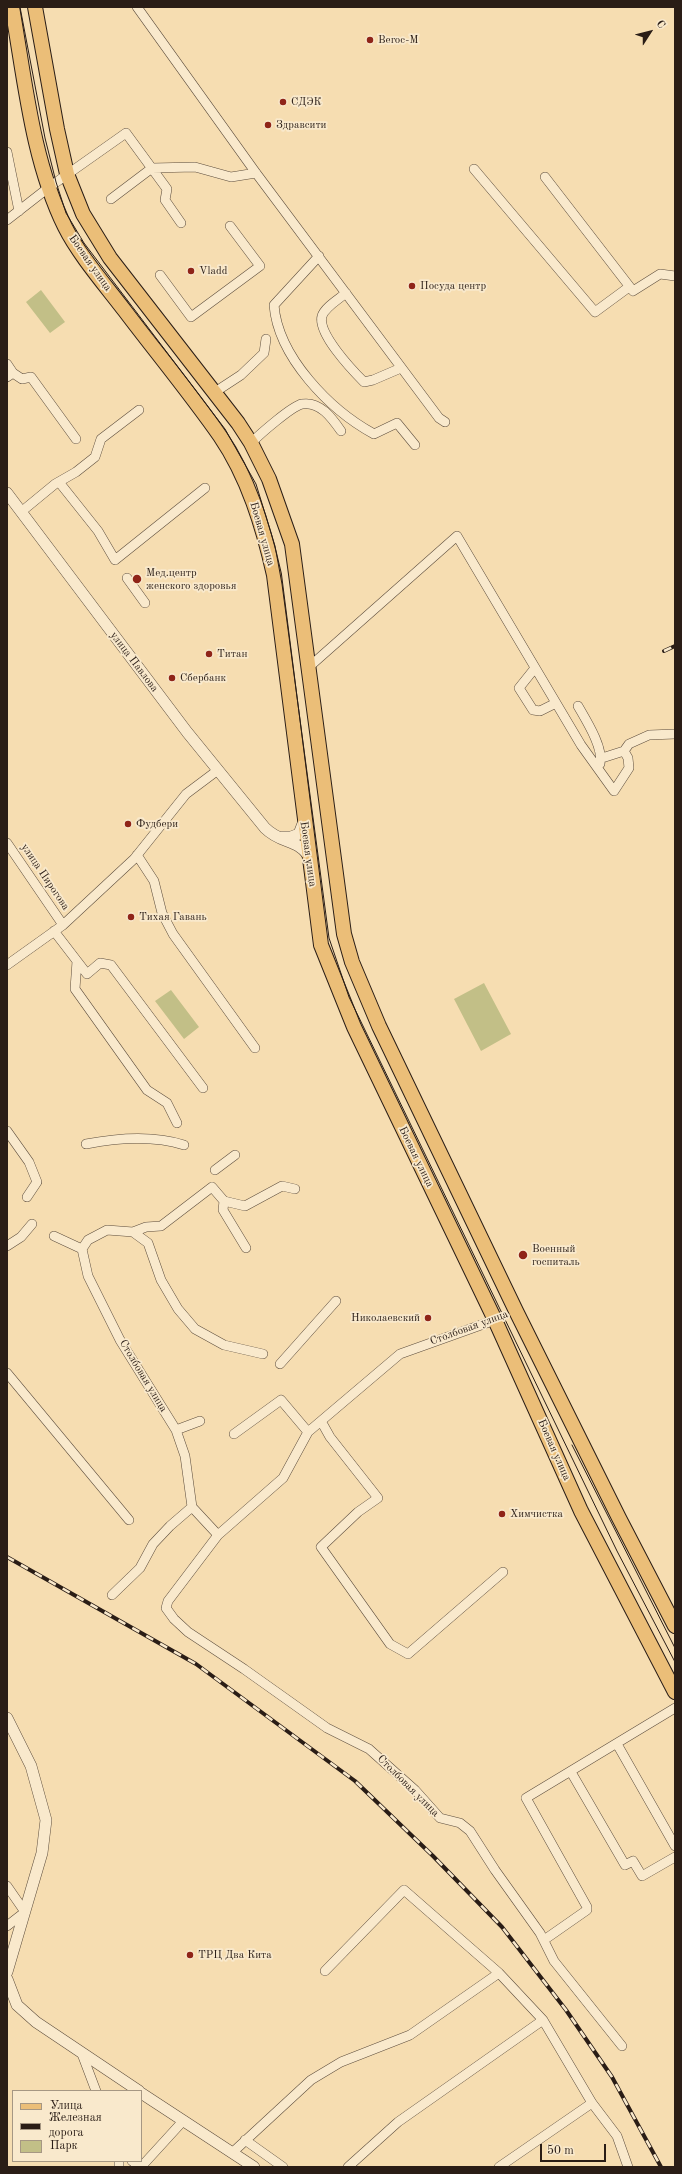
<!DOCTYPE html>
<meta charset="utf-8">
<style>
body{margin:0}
#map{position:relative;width:682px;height:2174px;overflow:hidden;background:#f6ddb1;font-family:"Old Standard TT",serif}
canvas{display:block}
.frame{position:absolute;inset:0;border:8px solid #2a1d16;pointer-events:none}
.legend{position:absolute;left:12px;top:2090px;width:130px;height:72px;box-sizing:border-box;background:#f9e9cc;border:1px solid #a69783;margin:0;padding:5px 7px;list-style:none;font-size:12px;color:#2a1d16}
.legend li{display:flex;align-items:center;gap:8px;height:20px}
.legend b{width:20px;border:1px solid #a69783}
.north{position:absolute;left:630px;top:12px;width:40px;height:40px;-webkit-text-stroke:3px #f9e9cc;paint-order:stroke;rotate:54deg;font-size:11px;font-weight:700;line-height:16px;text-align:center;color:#2a1d16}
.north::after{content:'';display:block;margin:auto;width:14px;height:18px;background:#2a1d16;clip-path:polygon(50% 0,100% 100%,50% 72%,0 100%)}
.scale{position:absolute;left:540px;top:2144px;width:66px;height:18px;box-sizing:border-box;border:2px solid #2a1d16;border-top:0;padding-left:5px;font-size:12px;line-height:14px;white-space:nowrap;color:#2a1d16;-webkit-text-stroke:3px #f9e9cc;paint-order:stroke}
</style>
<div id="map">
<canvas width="682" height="2174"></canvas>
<div class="frame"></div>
<ul class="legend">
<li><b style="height:5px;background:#ebbe78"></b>Улица</li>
<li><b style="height:5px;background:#2a1d16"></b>Железная дорога</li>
<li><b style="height:11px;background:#c2bf87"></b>Парк</li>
</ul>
<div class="north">С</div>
<div class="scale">50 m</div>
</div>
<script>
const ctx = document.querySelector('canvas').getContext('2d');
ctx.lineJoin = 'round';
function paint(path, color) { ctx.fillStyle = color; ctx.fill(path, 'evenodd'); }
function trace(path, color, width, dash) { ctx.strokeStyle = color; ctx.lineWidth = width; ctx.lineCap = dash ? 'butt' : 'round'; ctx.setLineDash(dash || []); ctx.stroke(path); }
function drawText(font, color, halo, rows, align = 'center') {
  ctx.font = font + ' "Old Standard TT",serif'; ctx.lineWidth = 3.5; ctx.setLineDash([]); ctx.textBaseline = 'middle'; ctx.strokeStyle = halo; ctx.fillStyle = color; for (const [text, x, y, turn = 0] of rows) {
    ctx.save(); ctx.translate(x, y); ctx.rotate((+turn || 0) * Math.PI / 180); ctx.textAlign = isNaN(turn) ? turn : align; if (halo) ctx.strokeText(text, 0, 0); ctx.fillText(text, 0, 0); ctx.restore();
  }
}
const green = new Path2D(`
 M41,290l24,32 -15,11 -24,-31z
 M484,983l27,51 -30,17 -27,-52z
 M171,990l28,37 -15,12 -29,-38z`);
const minor = new Path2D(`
 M137,7l119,166 183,245 6,4
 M7,152l12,59
 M474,169l121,143 34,-25
 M545,177l88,114 27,-17 15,2
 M111,199l41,-31 43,-1 36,10 25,-4
 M7,220l41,-32 78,-55 41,56 -2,11 16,23
 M319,256l-45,49c4,52 56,105 100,129l23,-11 18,22
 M160,275l31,42 69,-51 -30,-40
 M346,293c-7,6 -21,14 -24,23 -5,17 30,54 42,66l9,-2 28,-12
 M7,364l6,9 -6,4
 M13,373l9,6 9,-2 45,62
 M215,392l26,-17 23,-22 2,-14
 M251,443c9,-9 41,-37 51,-39 18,-3 30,14 39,27
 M59,482l39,49 17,29 90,-72
 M21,512l34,-28 21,-12 19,-15 6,-18 38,-29
 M127,578l18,25
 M309,667l148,-131 124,209 33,46 15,-23 -1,-10 -4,-7
 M535,668l-16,20 14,22 7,1 16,-8
 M578,706c8,14 26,42 22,58
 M602,758l22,-7 5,-7 20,-9 26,-1
 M7,843l56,82
 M137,855l17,26 8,32 11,21 82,114
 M54,931l33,43 13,-11 11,2 92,123
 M77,961l-2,28 72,101 20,13 10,20
 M7,965l56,-40 71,-66 52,-65 32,-24
 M7,1131l22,31 8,20 -10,15
 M86,1144c31,-6 67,-9 98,1
 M215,1170l20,-15
 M224,1201l-1,9 23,38
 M133,1232l15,11 13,37 17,29 17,20 29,16 39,9
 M54,1236l28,13
 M7,1246l14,-9 11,-13
 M280,1364l56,-63
 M7,1373l122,147
 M321,1421l9,16 48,61 -20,14 -37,35 69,97 18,10 95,-82
 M176,1430l24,-9
 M308,1432l-25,46 -65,57 -50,66 -2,7 8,11 14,13 56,37 83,59 42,21 46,41 25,28 20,5 10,8 25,39 45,63 14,28 68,85
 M234,1434l47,-34 27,32 92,-78 95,-34
 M218,1535l-26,-28 -7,-51 -9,-26 -56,-90 -32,-64 -6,-27 6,-9 19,-10 26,2 13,-5 15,-1 51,-39 12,14 21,5 37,-20 13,3
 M112,1595l28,-27 13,-24 17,-18 22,-19
 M617,1744l58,102
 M571,1772l54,93 8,-4 9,15 33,-19
 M7,1886l18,26 -18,14
 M544,1940l43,-30v-3l-61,-109 149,-90
 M325,1971l79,-81 95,83 44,47 49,83 25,33 11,31
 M82,2054l14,37
 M245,2140l38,27
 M233,2152l78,-72 30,-18 69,-27 89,-62
 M132,2161l8,6
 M119,2167v-6
 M141,2167l42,-46
 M348,2167l50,-45 145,-102
 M499,2167l93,-64`);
const tertiary = new Path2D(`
 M7,493l180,239 78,96c16,16 32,11 43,27
 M281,837h10l8,-3 5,-13
 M7,1718l24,48 15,54 -4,33 -35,119
 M7,1979l10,26 19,17 103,69
 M141,2093l113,74`);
const primary = new Path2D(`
 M12,7c13,73 20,153 53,220 14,28 41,59 60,84 31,41 65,82 95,125 28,41 43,90 54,139l47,370 33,82 141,293 86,191 94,181
 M35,7l22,122 10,45 16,40 27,44 128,165 13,20 18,36 23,65 52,390 8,28 27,64 137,285 103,207 56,108`);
const tram = new Path2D(`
 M20,7l25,131 11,44 10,31 18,30 141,186 31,55 19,62 7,38 47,354 20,59 268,554 58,111
 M572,1445l103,203`);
const rail = new Path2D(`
 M664,651l11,-5
 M7,1557l189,107 159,117 78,75 69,71 64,83 46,67 49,90`);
const markers = [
 [370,40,4,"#8f2418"],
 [283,102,4,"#8f2418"],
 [268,125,4,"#8f2418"],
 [191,271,4,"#8f2418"],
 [412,286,4,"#8f2418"],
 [137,579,5,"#8f2418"],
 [209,654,4,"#8f2418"],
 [172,678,4,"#8f2418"],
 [128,824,4,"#8f2418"],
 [131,917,4,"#8f2418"],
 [523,1255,5,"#8f2418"],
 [428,1318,4,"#8f2418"],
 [502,1514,4,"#8f2418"],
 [190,1955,4,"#8f2418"]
];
const poiNames = [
 ["Вегос-М",378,40],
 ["СДЭК",291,102],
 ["Здравсити",276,125],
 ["Vladd",199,271],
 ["Посуда центр",420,286],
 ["Мед.центр",146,573],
 ["женского здоровья",146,586],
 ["Титан",217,654],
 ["Сбербанк",180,678],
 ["Фудбери",136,824],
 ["Тихая Гавань",139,917],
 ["Военный",532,1249],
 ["госпиталь",532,1262],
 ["Николаевский",420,1318,"right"],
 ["Химчистка",510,1514],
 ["ТРЦ Два Кита",198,1955]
];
const streetNames = [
 ["Боевая улица",90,263,55],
 ["Боевая улица",262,534,74],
 ["улица Павлова",134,662,53],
 ["Боевая улица",308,854,82],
 ["улица Пирогова",45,877,56],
 ["Боевая улица",416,1157,64],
 ["Столбовая улица",469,1328,-20],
 ["Столбовая улица",143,1376,59],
 ["Боевая улица",554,1450,66],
 ["Столбовая улица",408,1786,45]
];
paint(green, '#c2bf87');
trace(minor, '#5d4d3d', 10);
trace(tertiary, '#5d4d3d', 12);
trace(primary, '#2a1d16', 16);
trace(minor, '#f9e9cc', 9);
trace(tertiary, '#f9e9cc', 11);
trace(primary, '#ebbe78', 14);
trace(tram, '#2a1d16', 1);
trace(rail, '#2a1d16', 4);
trace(rail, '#f9e9cc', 2.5, [8]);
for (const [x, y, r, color] of markers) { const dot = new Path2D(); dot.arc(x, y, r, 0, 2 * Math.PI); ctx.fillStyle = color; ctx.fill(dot); trace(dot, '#f9e9cc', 1.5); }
drawText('11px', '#2a1d16', '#f9e9cc', poiNames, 'left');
drawText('11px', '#2a1d16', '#f9e9cc', streetNames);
</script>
